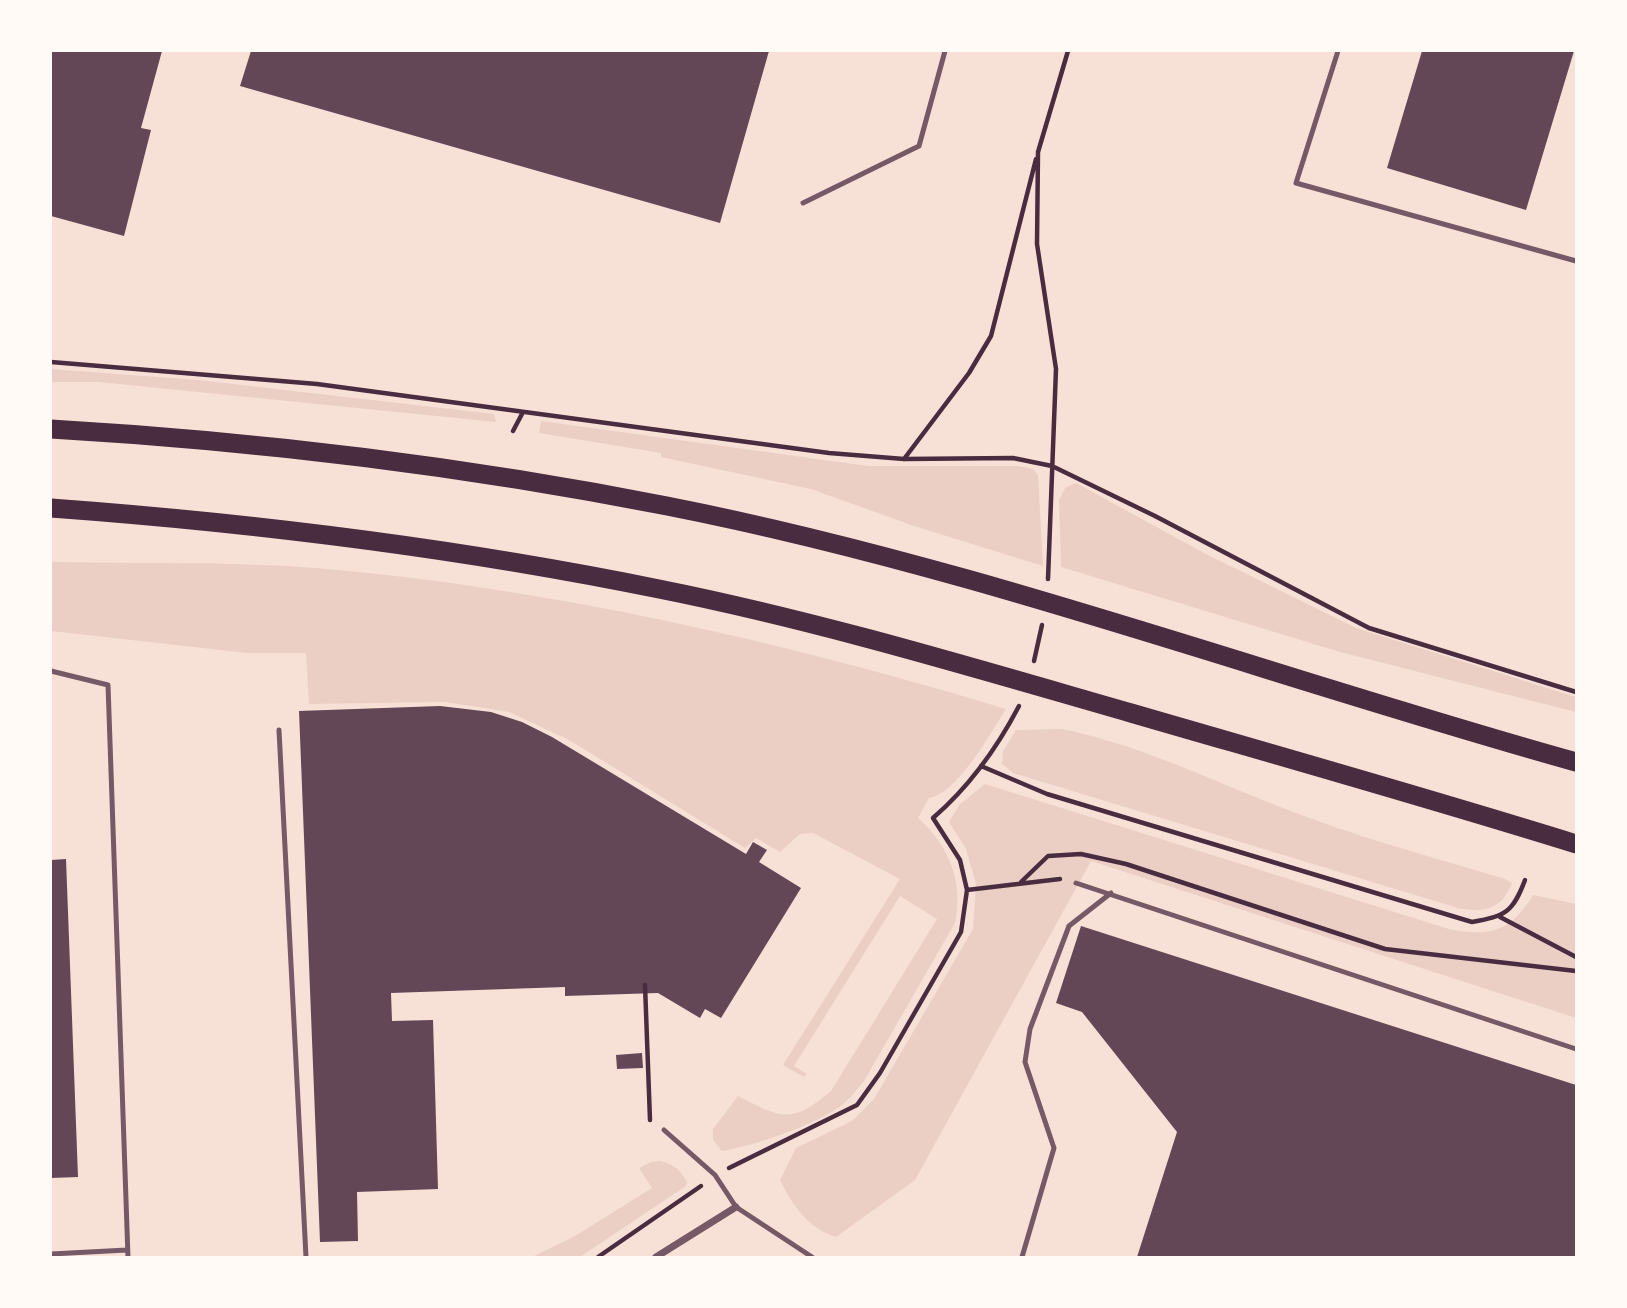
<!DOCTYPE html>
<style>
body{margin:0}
#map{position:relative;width:1627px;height:1308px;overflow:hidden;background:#f7e1d7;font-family:"Libre Baskerville",serif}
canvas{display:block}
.frame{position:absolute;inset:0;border:52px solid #fffaf5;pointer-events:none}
</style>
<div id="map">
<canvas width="1627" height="1308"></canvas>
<div class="frame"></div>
</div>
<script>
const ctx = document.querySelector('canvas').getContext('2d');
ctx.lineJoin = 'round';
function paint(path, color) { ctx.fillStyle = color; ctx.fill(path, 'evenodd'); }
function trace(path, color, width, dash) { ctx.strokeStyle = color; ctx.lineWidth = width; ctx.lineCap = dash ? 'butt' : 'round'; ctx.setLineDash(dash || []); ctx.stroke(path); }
const green = new Path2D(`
 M51,369l147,11 296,34 2,8 -397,-40h-48z
 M541,421l327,45h151l14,3 5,6 5,91 -129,-40 -103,-37 -150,-32v-4l-122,-20z
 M1076,483l128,70 152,75 220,69v15l-236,-60 -279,-85 -2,-67 6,-12z
 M51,562c88,2 177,-1 265,6 229,19 470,74 690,141 -16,25 -48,84 -77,89l-11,20c31,27 46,65 37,105l-91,158c-7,8 -13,17 -22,24 -22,18 -91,42 -120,46l-9,-11v-11l25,-33c43,22 53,29 93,-5l106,-172 -37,-23 -106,170 13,8 -3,3 -21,-12 117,-186 -87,-46 -13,1 -20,18 -24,-14 -11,10 -176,-108 -60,-28 -64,-10 -136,2 -3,-51h-59l-196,-22z
 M1062,729c85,17 164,59 245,88 65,24 132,42 198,62l7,4c-10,27 -29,30 -54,25l-445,-135 -11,-9 1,-13 13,-21z
 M985,784l464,145c40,8 62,3 84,-34l43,9v114l-485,-157 -176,319 -79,57c-27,-8 -44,-32 -56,-57l16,-32 56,-27 22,-22 99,-170 3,-45 -10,-35 -17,-27 11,-18z
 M660,1161c14,3 20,9 27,21l-1,4 -106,71h-48l43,-21 77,-48 -13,-20 12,-6z`);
const building = new Path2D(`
 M51,51h111l-21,77 10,2 -27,106 -73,-20z
 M251,51h518l-49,172 -480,-137z
 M1422,51h152l-48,159 -139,-42z
 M440,706l51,6 31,10 30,15 194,117 7,-12 14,8 -8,12 42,26 -80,130 -16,-9 -5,9 -42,-25 -93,3v-9l-174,6 1,28 41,-1 5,169 -81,3 1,49 -38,1 -21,-531z
 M66,859l12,318 -27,1v-318z
 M1081,926l495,159v172h-439l40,-125 -95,-120 -26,-9z
 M642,1053l1,15 -26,1 -1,-14z`);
const path = new Path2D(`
 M51,362l266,22 512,69 75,6 109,-1 39,8 103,50 214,112 207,64
 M513,431l10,-19
 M904,459l65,-86 22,-37 45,-177
 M1048,579l8,-210 -19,-125 1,-92 30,-101
 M1034,661l8,-36
 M981,766l66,28 425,128c34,-6 41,-10 53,-42
 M1021,882l27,-26 33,-2 45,10 259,85 191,22
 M967,890l93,-11
 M1500,917l76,40
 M645,985l5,135
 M729,1168l128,-63 23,-32 81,-141 6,-42 -7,-30 -27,-42c36,-31 64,-70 86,-112
 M598,1257l103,-71`);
const service = new Path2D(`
 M1338,51l-42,132 280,78
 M803,203l116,-57 26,-95
 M51,671l57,14 20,572
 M279,730l27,527
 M1076,883l500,166
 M664,1130l51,45 21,32 76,50
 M51,1254l76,-4
 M1022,1257l32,-109 -29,-86 5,-33 39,-103 42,-33`);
const minor = new Path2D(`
 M656,1257l80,-50`);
const trunk = new Path2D(`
 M51,429c206,12 413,37 616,77 310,61 607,172 909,256
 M51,508c204,15 407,40 608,81 160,32 315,79 472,124 148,43 297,85 445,131`);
paint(green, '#ebcfc5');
paint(building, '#644757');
trace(path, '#4a2c40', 4.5);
trace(service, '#755966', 5);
trace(minor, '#755966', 7);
trace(trunk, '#4a2c40', 19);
</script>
